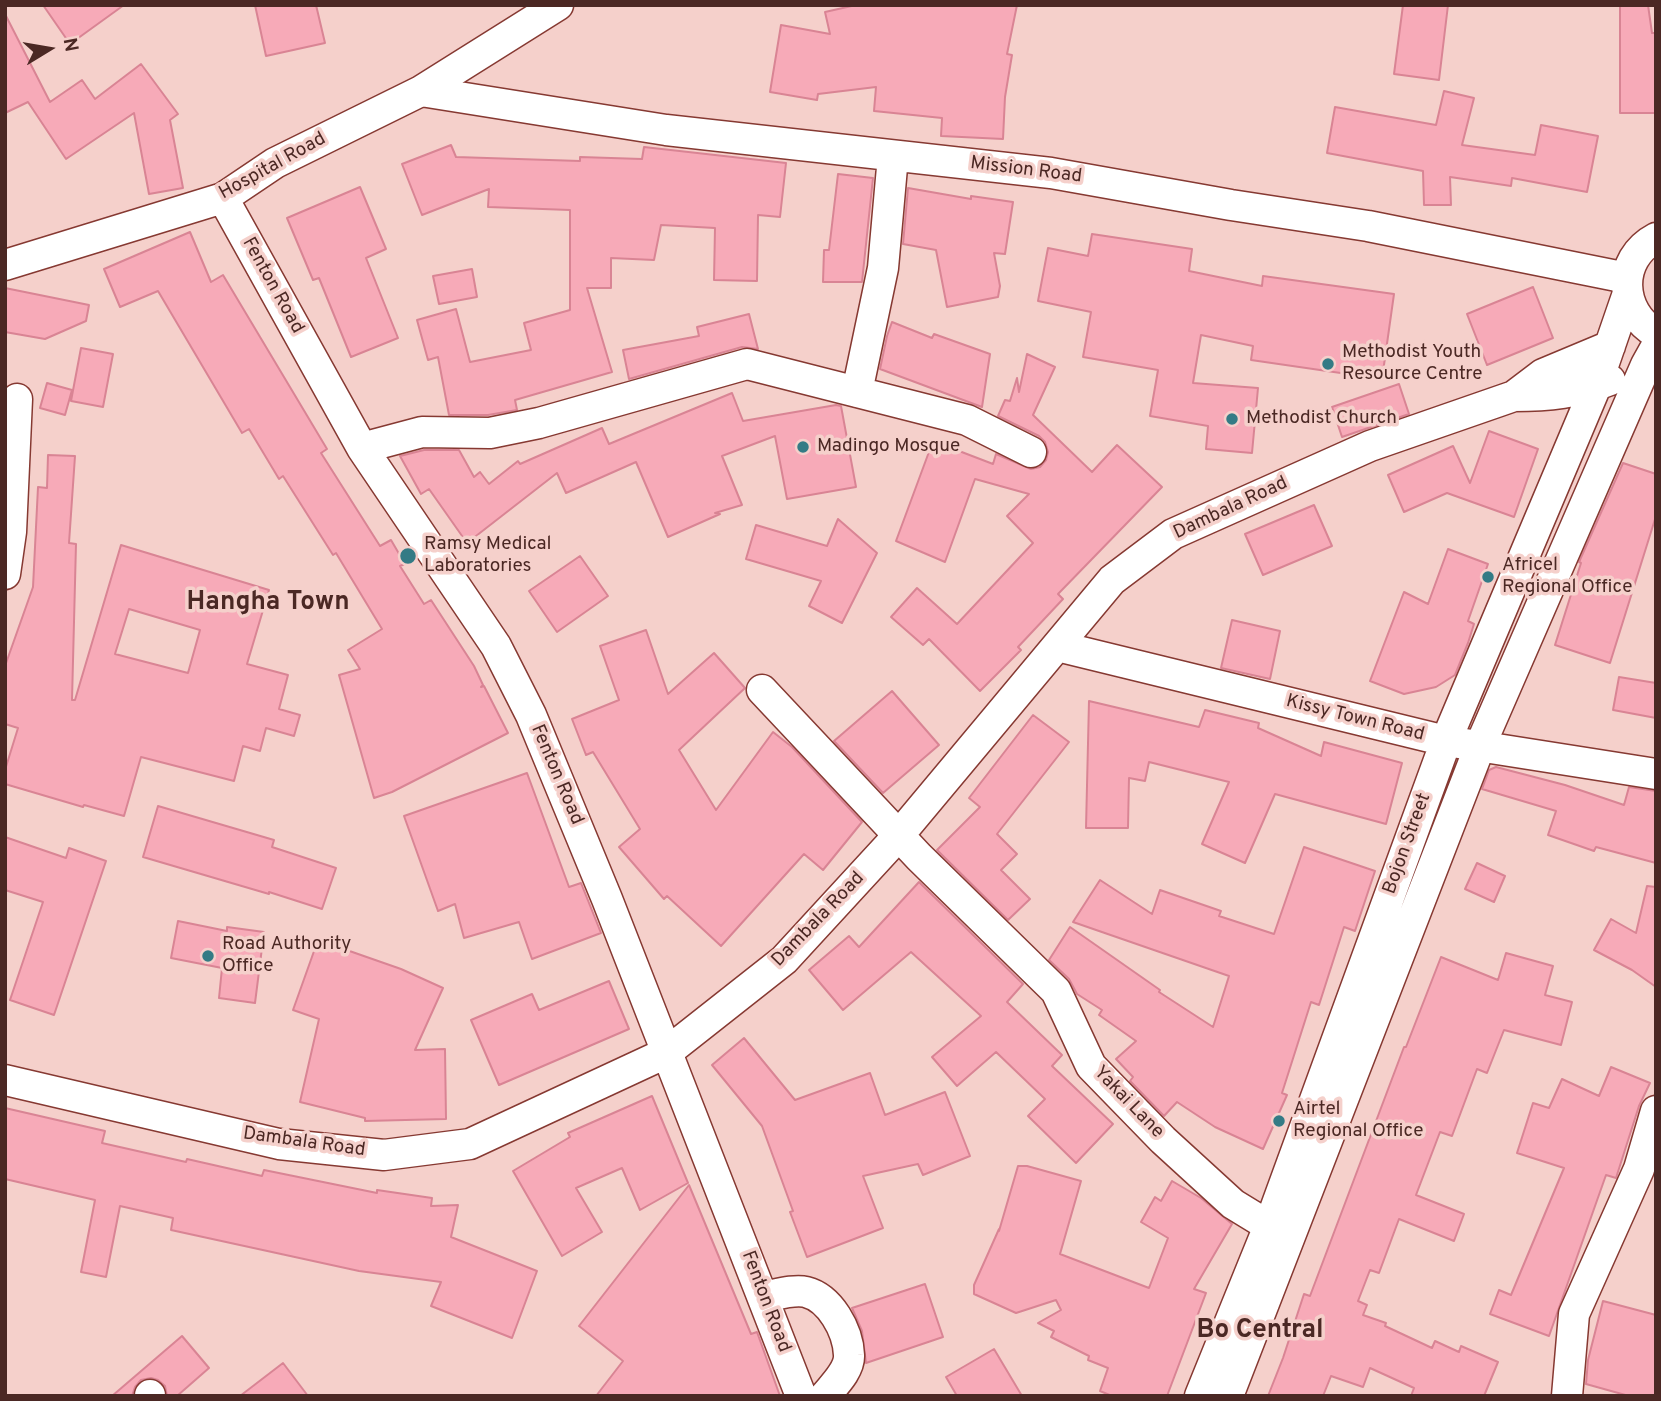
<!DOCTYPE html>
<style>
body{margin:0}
#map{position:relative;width:1661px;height:1401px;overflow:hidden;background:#f5d0cb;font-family:Overpass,sans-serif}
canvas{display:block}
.frame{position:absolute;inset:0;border:7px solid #4b2824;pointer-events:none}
.north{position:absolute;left:14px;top:14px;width:70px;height:70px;-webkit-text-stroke:5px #f5d0cb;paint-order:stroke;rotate:79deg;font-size:19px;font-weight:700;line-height:28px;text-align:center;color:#4b2824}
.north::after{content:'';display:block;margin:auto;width:24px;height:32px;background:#4b2824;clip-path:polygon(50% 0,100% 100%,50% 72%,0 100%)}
</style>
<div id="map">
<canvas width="1661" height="1401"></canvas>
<div class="frame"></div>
<div class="north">N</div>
</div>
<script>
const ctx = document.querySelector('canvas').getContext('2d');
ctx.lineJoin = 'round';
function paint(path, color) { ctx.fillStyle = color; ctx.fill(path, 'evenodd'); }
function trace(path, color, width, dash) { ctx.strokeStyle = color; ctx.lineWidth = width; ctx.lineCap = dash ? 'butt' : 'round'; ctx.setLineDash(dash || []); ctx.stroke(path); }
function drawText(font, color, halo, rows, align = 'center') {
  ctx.font = font + ' Overpass,sans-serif'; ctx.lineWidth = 7; ctx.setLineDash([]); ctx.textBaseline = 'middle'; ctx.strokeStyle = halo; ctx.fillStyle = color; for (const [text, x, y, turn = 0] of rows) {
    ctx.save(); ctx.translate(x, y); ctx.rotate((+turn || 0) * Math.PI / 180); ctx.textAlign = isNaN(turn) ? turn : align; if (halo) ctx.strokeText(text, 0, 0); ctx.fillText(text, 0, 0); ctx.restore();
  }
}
const building = new Path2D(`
 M43,5h81l-54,39z
 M255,5h61l9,38 -59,13z
 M856,5h161l-10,49 5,1 -7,42 -2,42 -62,-3 1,-18 -68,-7 2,-24 -58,7 -1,6 -47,-8 11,-67 49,9 -5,-22z
 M1403,5h45l-9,75 -45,-6z
 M1620,5h28l4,28h4v80h-36z
 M5,14l45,88 32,-22 13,19 46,-35 37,50 -8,6 13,68 -34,6 -15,-81 -68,46 -38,-57 -23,11z
 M1444,91l30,7 -12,47 73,10 6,-30 57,11 -11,56 -75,-14 -1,8 -61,-9 1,28h-27l-1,-34 -96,-18 8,-46 101,18z
 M451,145l5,12 124,4v-4l62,2 2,-12 142,16 -6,54 -22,-2 -1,66 -43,-1 1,-52 -54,-3 -7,35 -43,-2v30h-24l25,84 -97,28 2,10 -29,5h-39l-11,-58 -10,3 -11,-40 39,-11 14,53 61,-12 -7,-27 46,-13v-100l-82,-3 1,-18 -67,26 -20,-51z
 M838,174l35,4 -11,104h-39l1,-32h5z
 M360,187l26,62 -20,9 32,80 -47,19 -32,-79 -6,2 -26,-62z
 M908,188l63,11v-3l42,6 -8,52 -11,-1 6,33 -2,11 -51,10 -11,-57 -33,-6z
 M190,232l21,50 12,-7 104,174 -6,4 59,93 11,-6 14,24 -5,2 24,38 7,-4 43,66 9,19 -2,2 3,-1 24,47 -116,59 -18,6 -35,-123 21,-6 -12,-19 34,-21 -46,-76 -3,2 -50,-79 -4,3 -30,-50 -7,4 -84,-142 -38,16 -16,-38z
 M1092,234l100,15 -3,22 73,15 1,-10 131,18 -12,85 -131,-19 2,-14 -52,-11 -8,48 65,5 -6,65 -46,-4 2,-23 -58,-10 8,-46 -75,-13 8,-45 -53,-11 10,-53 40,8z
 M472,269l5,28 -38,7 -6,-28z
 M1533,287l20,51 -66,27 -20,-51z
 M5,288l84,17 -3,16 -41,18 -40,-7z
 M749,314l9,35 -16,-2 -113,32 -6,-29 76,-14 -2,-9z
 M892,322l40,16 2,-4 56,20 -8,53 -102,-38 7,-33z
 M81,348l32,6 -10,53 -32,-6z
 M1027,354l28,13 -22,48 59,57 25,-27 45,42 -104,107 5,5 -45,48 3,3 -41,41 -51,-52 -6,6 -32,-28 26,-29 40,36 76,-81 -26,-27 22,-22 -54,-15 -30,83 -49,-21 37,-100 60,23 3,-10 35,15 9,-2 6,-7 2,-8 -3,-10 -6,-6 -41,-20 7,-16 5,1 7,-23 2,14z
 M47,383l25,7 -7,25 -25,-7z
 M1399,384l10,30 -67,23 -10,-30z
 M732,393l11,28 93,-16 5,1 15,81 -69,12 -12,-63 -53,20 20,49 -27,8 5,1 -52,23 -32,-75 -70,31 -9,-20 -90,70 -38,-54 -8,5 -21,-38 24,-6h35l15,27 6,-5 9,12 29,-23 2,3 82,-36 7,16z
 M1489,431l49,18 -24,68 -67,-24 -43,19 -16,-37 65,-29 17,37z
 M48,455l27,1 -6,87 7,1 -4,156h3l46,-155 148,45 -22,74 41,11 -9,34 21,6 -6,21 -28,-8 -6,23 -17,-5 -9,35 -93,-24 -17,59 -40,-11 -1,2 -78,-23v-14l13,-42 -13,-4v-58l28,-79 5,-100 9,1zM129,609l71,21 -12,43 -73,-19z
 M1623,463l33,11v42l-46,147 -55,-18 26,-82 -2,-1z
 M1314,505l18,41 -69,29 -18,-41z
 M838,519l39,34 -35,70 -33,-17 12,-25 -75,-22 10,-34 71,21z
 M1448,549l40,15 -20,57 6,3 -6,19 -13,32 -19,12 -32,7 -34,-13 34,-89 24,12z
 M580,556l28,40 -51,36 -28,-41z
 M1232,620l48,11 -10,48 -49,-11z
 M646,630l22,64 46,-41 31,35 -66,62 37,60 57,-78 19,15 70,75 -39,48 -19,-16 -83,92 -54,-50 -3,3 -45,-52 21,-18 -47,-77 -7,3 -14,-36 47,-19 -19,-54z
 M1619,677l37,6v35l-43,-8z
 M892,691l47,54 -56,48 -49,-52z
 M1089,701l110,26 6,-17 54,13 -1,5 63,28 3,-14 78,21 -16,61 -111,-30 -30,69 -43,-19 27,-62 -80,-20 -4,19 -16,-3 -1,50h-42z
 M1033,715l36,27 -72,92 20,20 -16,16 29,29 -22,21 -71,-70 43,-43 -11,-9z
 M1496,767l69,18 59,20 5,-18 27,4v72l-60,-16 -2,4 -46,-16 8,-24 -74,-22 7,-19z
 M527,773l42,114 12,-4 20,50 -69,26 -13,-37 -55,16 -9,-34 -17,7 -34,-95z
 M158,806l116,34 -2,7 64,21 -14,41 -53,-17v2l-126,-37z
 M5,837l61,21 3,-10 37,13 -52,154 -44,-15 33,-98 -38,-12z
 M1304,847l71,24 -20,60 -11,-4 -25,78 -8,-3 -29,91 5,2 -24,54 -48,-22 -38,-25 -13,14 -34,-35 3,-4 -17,-18 20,-18 -37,-26 3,-5 -25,-16 -8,-15 -20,-19 21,-33 90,63 -1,2 54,35 16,-51 -156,-54 27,-42 52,34 8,-24 61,21 -2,5 55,18z
 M1477,863l28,13 -11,26 -29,-13z
 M919,882l104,102 -16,18 55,53 -10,11 61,58 -37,39 -48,-47 17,-17 -49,-47 -39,34 -25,-29 49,-41 -70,-64 -68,58 -34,-40 40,-34 10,11z
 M1647,886l9,1v100l-24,-17 -38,-20 17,-31 25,14z
 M178,921l49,10v-4l37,5 -9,71 -36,-5 3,-30 -51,-10z
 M318,940l83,29 42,19 -28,62 30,-1 1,70 -81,2v-3l-65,-16 19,-83 -26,-9z
 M1506,953l47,13 -8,29 27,7 -11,43 -57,-15 -17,43 -10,-4 -25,67 -12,-4 -24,63 48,19 -10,27 -55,-22 -20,54 -9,-3 -12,31 9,4 -4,10 23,8 -1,3 47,22 3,-7 24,11 2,-6 37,16 -14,34h-73l3,-8 -44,-20 -7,19 -32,-11 -8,20h-55l15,-38 21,-64 6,2 94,-249h2l35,-90 57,23z
 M609,981l20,48 -130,56 -28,-65 61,-26 7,16z
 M744,1038l51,62 75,-27 15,42 60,-23 25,64 -47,19 -5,-11 -55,12 20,52 -76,29 -17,-45 3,-1 -31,-85 -50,-61z
 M1611,1067l39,16 -11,23 -23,72 -10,-3 -57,161 -59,-22 9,-24 12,5 53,-127 -47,-15 16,-50 16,5 13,-29 37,17z
 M652,1096l36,87 -48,27 -18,-42 -46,20 26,44 -40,24 -49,-85 57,-34 -2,-4z
 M5,1108l100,23 -3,12 84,19 1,-3 75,17 2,-6 113,23v-3l55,8 -1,8 27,-1 -7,32 86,34 -25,67 -81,-32 10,-24 -82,-11 -188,-41 2,-12 -53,-12 -14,71 -25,-5 14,-72 -90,-21z
 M1018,1166h9l54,15 -21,73 89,34 19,-50 -27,-16 14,-25 6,4 11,-20 29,17 31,26 -38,65 12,4 -39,103h-55l-12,-5 8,-23 -20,-8 1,-4 -38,-19 3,-6 -16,-8 23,-13 -5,-10 -40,13 -42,-19v-9l25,-56v2z
 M689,1185l62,149 6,-2 23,64h-184l27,-35 -44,-35z
 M925,1284l18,53 -77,26 -4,-32 -10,-23z
 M1603,1301l53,14v81h-27l-43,-12 2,-24z
 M182,1336l27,32 -32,28h-10l-2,-10 -7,-6 -7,-2 -10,2 -6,7 -3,9h-20z
 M994,1349l28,47h-65l-11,-19z
 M283,1363l25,33h-68z`);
const minor = new Path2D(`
 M421,91l245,39 385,43 180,32 137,21 259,52
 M223,198l139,250 134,198 35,69 76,184 194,497
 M1656,238c-40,21 -37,74 0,95
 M5,265l218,-67 52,-35 146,-72 137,-86
 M857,392l26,-124 10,-112
 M1514,396c34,0 64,-3 96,-16
 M362,448l60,-16 68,1 49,-10 208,-59 220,56 64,32
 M5,574l6,-42 6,-133
 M1057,646l389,95 210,33
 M762,690l157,167 137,134 35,75 72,74 70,64 36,22
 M5,1080l274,64 105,11 86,-11 196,-91 118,-93 115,-125 213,-255 61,-46 197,-88 144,-50 29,-22 67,-28
 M763,1297c12,-2 31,-8 43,-5 24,6 42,38 43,63 1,15 -15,30 -24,41
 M150,1395v1
 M1200,1396l69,-170 177,-485 150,-355 31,-90
 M1228,1396l252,-650 166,-381 10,-18
 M1567,1396l7,-82 65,-145 17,-58`);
const markers = [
 [1328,364,7,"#347b85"],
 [1232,419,7,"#347b85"],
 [803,447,7,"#347b85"],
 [408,556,9,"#347b85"],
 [1488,577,7,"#347b85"],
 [208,956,7,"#347b85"],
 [1279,1121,7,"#347b85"]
];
const streetNames = [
 ["Hospital Road",273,167,-29],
 ["Mission Road",1026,171,7],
 ["Fenton Road",272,286,61],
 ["Dambala Road",1231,509,-25],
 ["Kissy Town Road",1355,719,14],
 ["Fenton Road",556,775,67],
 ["Bojon Street",1408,844,-70],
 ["Dambala Road",819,920,-46],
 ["Yakai Lane",1128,1103,46],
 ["Dambala Road",304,1143,8],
 ["Fenton Road",765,1302,69]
];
const poiNames = [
 ["Methodist Youth",1342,353],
 ["Resource Centre",1342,375],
 ["Methodist Church",1246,419],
 ["Madingo Mosque",817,447],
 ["Ramsy Medical",424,545],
 ["Laboratories",424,567],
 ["Africel",1502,566],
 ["Regional Office",1502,588],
 ["Road Authority",222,945],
 ["Office",222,967],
 ["Airtel",1293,1110],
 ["Regional Office",1293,1132]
];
const districtNames = [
 ["Hangha Town",268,604],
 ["Bo Central",1260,1332]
];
paint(building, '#f7aab8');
trace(building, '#d98494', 2);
trace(minor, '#863932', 33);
trace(minor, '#fff', 30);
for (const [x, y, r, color] of markers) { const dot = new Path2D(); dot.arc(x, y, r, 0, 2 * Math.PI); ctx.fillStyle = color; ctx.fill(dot); trace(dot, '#f5d0cb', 2.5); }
drawText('19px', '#4b2824', '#f5d0cb', streetNames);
drawText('19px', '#4b2824', '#f5d0cb', poiNames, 'left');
drawText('bold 26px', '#4b2824', '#f5d0cb', districtNames);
</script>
